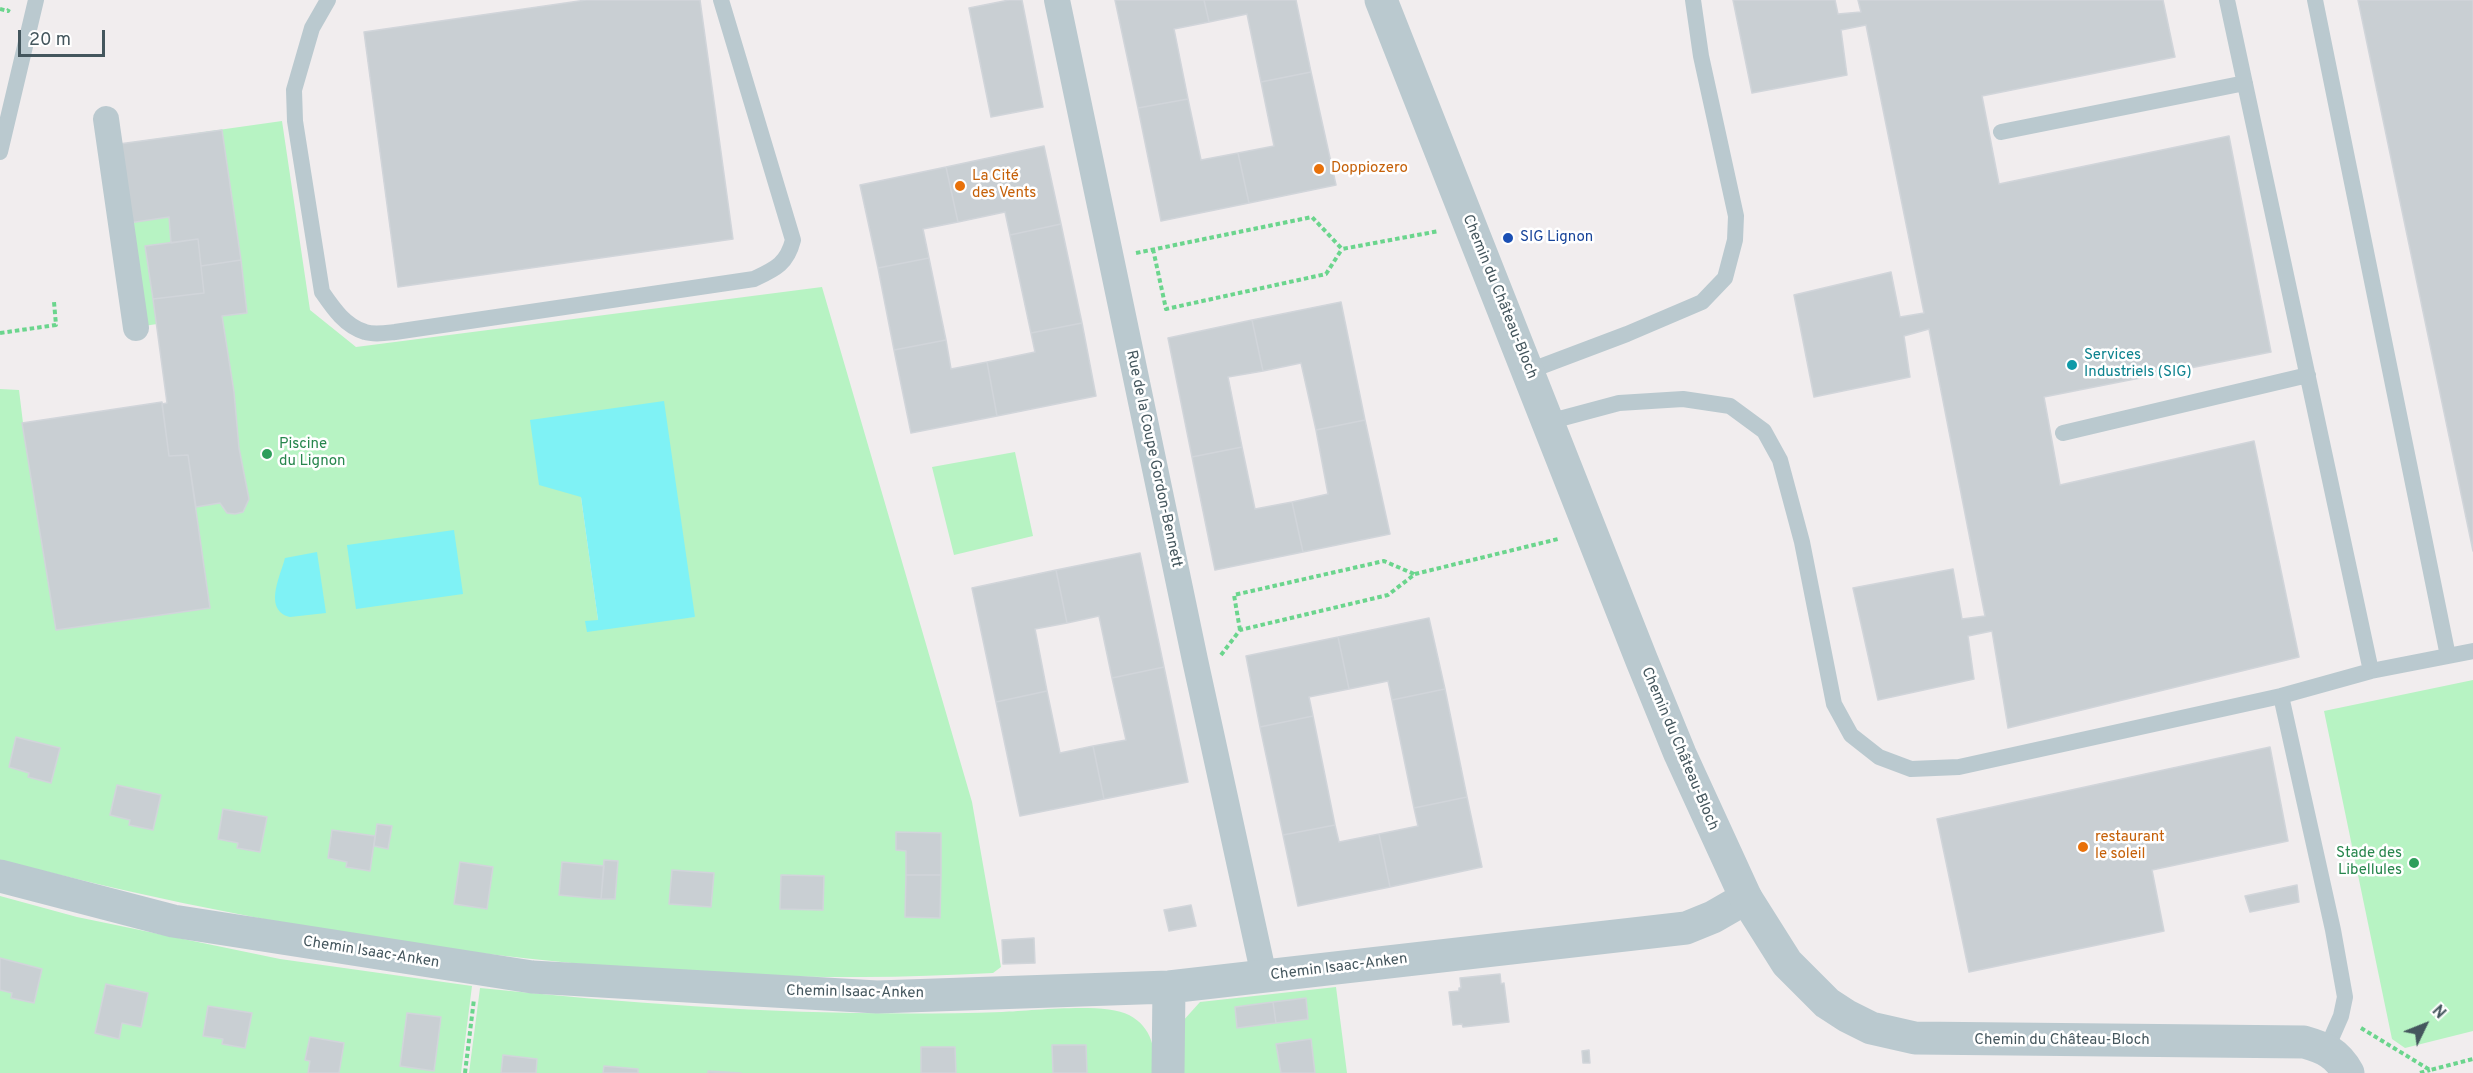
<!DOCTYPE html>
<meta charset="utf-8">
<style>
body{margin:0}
#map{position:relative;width:2473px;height:1073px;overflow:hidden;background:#f1edee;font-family:Overpass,sans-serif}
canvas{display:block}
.north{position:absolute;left:2395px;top:995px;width:60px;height:60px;-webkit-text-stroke:4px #fff;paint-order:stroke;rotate:47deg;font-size:16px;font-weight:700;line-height:24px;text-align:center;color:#44565d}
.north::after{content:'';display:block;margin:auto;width:21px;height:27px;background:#44565d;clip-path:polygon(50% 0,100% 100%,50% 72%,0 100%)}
.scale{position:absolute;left:18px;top:30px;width:87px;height:27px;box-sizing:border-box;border:3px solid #44565d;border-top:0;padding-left:8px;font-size:18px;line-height:21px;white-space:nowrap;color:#44565d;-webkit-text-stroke:4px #fff;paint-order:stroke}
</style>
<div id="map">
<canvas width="2473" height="1073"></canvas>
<div class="north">N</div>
<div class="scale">20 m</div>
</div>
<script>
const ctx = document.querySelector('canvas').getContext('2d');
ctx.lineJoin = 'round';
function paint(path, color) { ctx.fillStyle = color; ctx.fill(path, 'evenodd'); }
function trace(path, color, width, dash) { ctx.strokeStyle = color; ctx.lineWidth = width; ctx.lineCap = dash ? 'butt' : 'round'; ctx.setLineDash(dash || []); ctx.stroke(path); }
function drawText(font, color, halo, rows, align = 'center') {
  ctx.font = font + ' Overpass,sans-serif'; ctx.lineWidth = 5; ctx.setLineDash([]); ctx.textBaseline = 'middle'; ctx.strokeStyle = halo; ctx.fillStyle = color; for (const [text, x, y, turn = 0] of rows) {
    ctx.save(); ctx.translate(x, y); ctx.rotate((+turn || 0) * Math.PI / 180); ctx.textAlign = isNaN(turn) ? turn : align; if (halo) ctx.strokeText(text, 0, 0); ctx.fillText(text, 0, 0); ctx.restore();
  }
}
const green = new Path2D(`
 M282,121l28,189 46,37 466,-60 150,515 29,165 -8,6c-44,2 -88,4 -131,4 -288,1 -584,-45 -862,-117v-471l19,1 4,33 144,-20 -10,-79 -13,2 -25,-182zM581,497l114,120 -97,3z
 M1015,452l18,84 -79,19 -22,-88z
 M2473,680v351l-68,17 -13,-9 -68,-328z
 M0,896l77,21 203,42 192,27 -11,87h-461z
 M1336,987l11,86h-164l-1,-51 18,-20z
 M480,988c173,18 348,30 522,24 29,-1 103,-10 127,3 24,13 26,34 26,58h-686z`);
const water = new Path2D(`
 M664,401l31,216 -108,15 -2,-11 13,-1 -17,-123 -42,-12 -9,-65z
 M454,530l9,64 -107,15 -9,-64z
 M317,552l9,61 -36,4c-27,-7 -10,-40 -5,-59z`);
const building = new Path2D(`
 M586,0h114l33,239 -335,48 -34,-255z
 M1009,0h13l21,107 -52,10 -22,-109z
 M1115,0h89l5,22 -35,7 14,70 -50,9z
 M1204,0h92l15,72 -50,10 -14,-68 -38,8z
 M1733,0h102l3,14 23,-2 -3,-12h305l12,57 -193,39 17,88 230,-48 42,216 -227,45 16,88 194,-44 45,216 -291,71 -16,-97 -24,5 6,43 -96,21 -25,-112 100,-19 9,50 23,-3 -56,-287 -25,7 6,41 -96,20 -20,-102 97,-23 9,45 24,-4 -58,-288 -25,5 6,45 -95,18z
 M2358,0h115v551z
 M1311,72l25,113 -87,18 -11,-50 36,-7 -13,-64z
 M1188,99l13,61 37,-7 11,50 -88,18 -23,-113z
 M222,130l19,130 -40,6 -3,-27 -27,4 -2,-26 -40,6 -10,-79z
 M1044,146l17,78 -51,11 -5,-23 -47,10 -12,-55z
 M946,167l12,55 -35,7 6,29 -51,10 -18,-83z
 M1061,224l21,99 -51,10 -21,-98z
 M198,239l6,54 -51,6 -8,-53z
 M929,258l17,82 -52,10 -16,-82z
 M241,260l6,53 -25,3 12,76 5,56 10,51 -6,13 -8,2 -8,-1 -7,-10 -24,4 -8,-52 -19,1 -7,-52 5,-1 -14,-104 51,-6 -3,-27z
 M1341,302l24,118 -49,10 -15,-67 -38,8 -11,-51z
 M1252,320l11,51 -35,6 14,70 -50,10 -24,-119z
 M1082,323l14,73 -99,20 -10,-54 48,-10 -4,-19z
 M946,340l5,29 36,-7 10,54 -86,17 -17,-83z
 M162,402l7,54 19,-1 22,153 -154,22 -34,-207z
 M1365,420l25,114 -87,18 -11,-50 36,-8 -12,-64z
 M1242,447l13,62 37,-7 11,50 -88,18 -23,-113z
 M1140,553l24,114 -52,11 -13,-62 -32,7 -11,-53z
 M1056,570l11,53 -32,6 12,62 -51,11 -24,-114z
 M1429,618l16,71 -53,11 -4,-19 -39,8 -11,-52z
 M1338,637l11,52 -40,8 4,19 -53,11 -14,-71z
 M1164,667l24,115 -84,17 -11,-53 33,-6 -14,-62z
 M1445,689l22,108 -53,11 -22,-108z
 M1047,691l13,62 33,-7 11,53 -84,17 -24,-114z
 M1313,716l22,109 -52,10 -23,-108z
 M16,737l44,11 -9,35 -23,-6 1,-4 -20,-6z
 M2270,747l18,94 -136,29 12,61 -195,41 -32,-153z
 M117,785l44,10 -8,35 -24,-5 1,-5 -20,-5z
 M1467,797l15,70 -92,20 -11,-53 39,-8 -4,-18z
 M223,809l44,8 -7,35 -23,-4 1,-5 -20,-4z
 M377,824l15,2 -4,23 -14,-3z
 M1335,825l4,17 40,-8 11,53 -92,19 -15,-71z
 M332,830l43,6 -5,35 -24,-4 1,-5 -19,-4z
 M896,832l45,1v42h-35v-24l-10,-1z
 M604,860l14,1 -3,38h-14z
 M460,862l33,5 -6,42 -33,-5z
 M562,862l42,4 -3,33 -42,-4z
 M672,870l42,3 -3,34 -42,-3z
 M781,875l43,1 -1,34 -43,-1z
 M906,875h35l-1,43 -35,-1z
 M2297,885l2,17 -49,10 -5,-16z
 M1191,905l5,21 -27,5 -5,-21z
 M1034,938l1,25 -32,1 -1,-24z
 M0,958l42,11 -8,34 -23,-5 1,-5 -12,-3z
 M1500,974l1,10 3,-1 5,39 -46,5 -1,-3 -9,1 -4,-33 10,-1v-3h2l-1,-10z
 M106,984l42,9 -7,34 -19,-4 -3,16 -24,-6z
 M1306,998l2,21 -32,4 -3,-21z
 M1273,1002l3,21 -39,5 -2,-21z
 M208,1006l44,7 -7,35 -23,-4 1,-5 -20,-3z
 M407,1013l34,4 -7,54 -34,-5z
 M310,1037l34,6 -5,30h-31l2,-12 -5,-1z
 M1311,1039l4,34h-34l-5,-29z
 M1052,1045h34l1,28h-34z
 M921,1047h34l1,26h-35z
 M1589,1050l1,13h-7l-1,-12z
 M503,1055l34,4 -1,14h-35z
 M604,1066l34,3v4h-35z
 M708,1071l33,2h-33z`);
const path = new Path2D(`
 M0,9l8,2 1,-2
 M1153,249l13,60 160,-35 16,-25
 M1136,253l176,-36 30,32 97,-18
 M0,333l56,-8 -2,-23
 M1240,630l-6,-35 150,-34 30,13
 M1221,655l19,-25 148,-35 27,-21 143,-35
 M2361,1028l69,42 43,-11
 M465,1073l9,-74
 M2420,1073l10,-3`);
const service = new Path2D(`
 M328,0l-16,28 -18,62 1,31 27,171c11,16 23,34 43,40 9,3 21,1 30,0l359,-53c21,-10 33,-15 39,-39l-72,-240
 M2227,0l144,671
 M2315,0l133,656
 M2001,132l244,-49
 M0,152l36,-152
 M1529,371l98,-37 75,-32 23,-24 10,-38 1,-24 -35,-160 -8,-56
 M1548,422l71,-19 64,-4 47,7 34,25 16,29 22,82 32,162 17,31 28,22 32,12 48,-2 322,-71 90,-25 102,-20
 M2063,433l245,-58
 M2281,696l52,234 12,67 -4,19 -14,32`);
const pedestrian = new Path2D(`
 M1057,0l138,660 69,316
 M106,119l30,209`);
const minor = new Path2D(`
 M0,876l173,45 359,56 345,20 292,-10 517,-59 27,-11 33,-19
 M1168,1073l1,-86`);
const tertiary = new Path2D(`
 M1381,0l261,661 38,93 66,144 41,65 40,40 20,13 24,12 44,10 389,4c21,6 33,11 44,31`);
const markers = [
 [1319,169,6,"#e8710a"],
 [960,186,6,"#e8710a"],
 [1508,238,6,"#1a4fb4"],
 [2072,365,6,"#0f9aa8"],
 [267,454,6,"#2e9e5b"],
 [2083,847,6,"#e8710a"],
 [2414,863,6,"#2e9e5b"]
];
const foodNames = [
 ["Doppiozero",1331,169],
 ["La Cité",972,177],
 ["des Vents",972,194],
 ["restaurant",2095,838],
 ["le soleil",2095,855]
];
const transitNames = [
 ["SIG Lignon",1520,238]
];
const streetNames = [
 ["Chemin du Château-Bloch",1499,297,68],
 ["Rue de la Coupe Gordon-Bennett",1153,459,78],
 ["Chemin du Château-Bloch",1679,749,67],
 ["Chemin Isaac-Anken",371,953,9],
 ["Chemin Isaac-Anken",1339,968,-7],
 ["Chemin Isaac-Anken",855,993,1],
 ["Chemin du Château-Bloch",2062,1041]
];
const cultureNames = [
 ["Services",2084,356],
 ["Industriels (SIG)",2084,373]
];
const leisureNames = [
 ["Piscine",279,445],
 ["du Lignon",279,462],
 ["Stade des",2402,854,"right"],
 ["Libellules",2402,871,"right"]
];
paint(green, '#b7f3c3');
paint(water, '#7ff2f5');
paint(building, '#c9cfd3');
trace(building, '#d1d5da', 1.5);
trace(path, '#6bd58d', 4, [4.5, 3]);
trace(service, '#bac9cf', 16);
trace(pedestrian, '#bac9cf', 26);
trace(minor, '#bac9cf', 33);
trace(tertiary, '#bac9cf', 33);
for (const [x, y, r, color] of markers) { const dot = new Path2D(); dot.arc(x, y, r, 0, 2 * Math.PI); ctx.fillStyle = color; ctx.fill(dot); trace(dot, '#fff', 2); }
drawText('15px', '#c56008', '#fff', foodNames, 'left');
drawText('15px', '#164399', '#fff', transitNames, 'left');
drawText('15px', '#44565d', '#fff', streetNames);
drawText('15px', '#0d838f', '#fff', cultureNames, 'left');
drawText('15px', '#27864d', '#fff', leisureNames, 'left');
</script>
